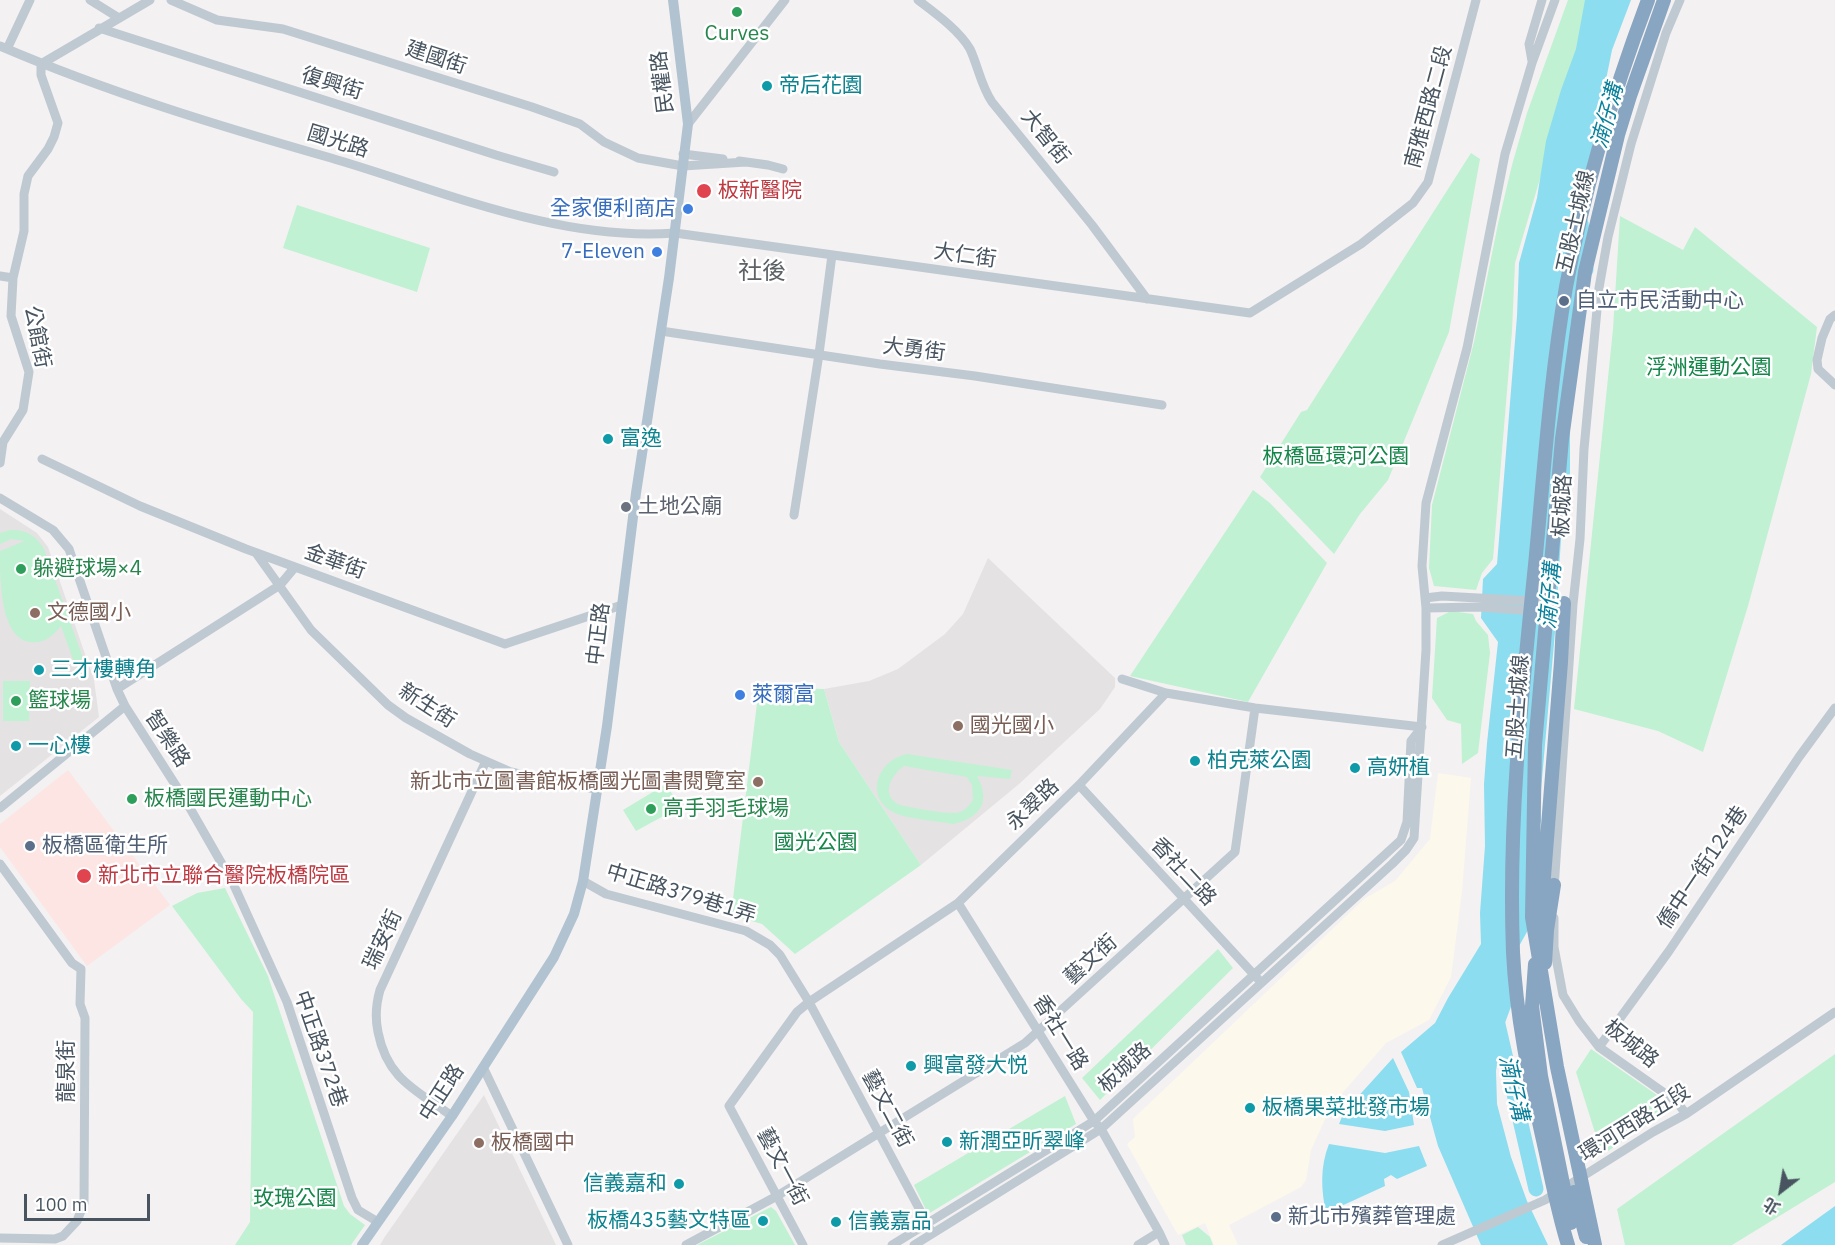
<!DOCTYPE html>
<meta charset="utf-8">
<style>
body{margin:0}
#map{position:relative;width:1835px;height:1245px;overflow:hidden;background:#f4f1f2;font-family:"IBM Plex Sans","Noto Sans TC",sans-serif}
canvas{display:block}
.north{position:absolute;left:1751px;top:1161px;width:60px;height:60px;-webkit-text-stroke:4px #fff;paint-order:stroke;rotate:211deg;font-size:16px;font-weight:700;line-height:24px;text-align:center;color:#485560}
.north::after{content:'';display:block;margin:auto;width:21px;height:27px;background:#485560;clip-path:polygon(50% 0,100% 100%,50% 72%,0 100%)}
.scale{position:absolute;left:24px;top:1194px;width:126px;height:27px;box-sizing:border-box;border:3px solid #485560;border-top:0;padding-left:8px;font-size:18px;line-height:21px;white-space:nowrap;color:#485560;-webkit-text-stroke:4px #fff;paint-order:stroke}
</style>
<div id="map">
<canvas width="1835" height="1245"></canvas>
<div class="north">北</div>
<div class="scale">100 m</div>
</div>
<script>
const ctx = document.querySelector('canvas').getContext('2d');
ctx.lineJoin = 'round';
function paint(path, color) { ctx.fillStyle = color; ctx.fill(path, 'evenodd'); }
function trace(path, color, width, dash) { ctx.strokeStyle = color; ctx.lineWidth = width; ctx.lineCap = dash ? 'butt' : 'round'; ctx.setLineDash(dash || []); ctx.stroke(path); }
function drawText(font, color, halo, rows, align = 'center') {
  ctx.font = font + ' "IBM Plex Sans","Noto Sans TC",sans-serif'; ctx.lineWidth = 5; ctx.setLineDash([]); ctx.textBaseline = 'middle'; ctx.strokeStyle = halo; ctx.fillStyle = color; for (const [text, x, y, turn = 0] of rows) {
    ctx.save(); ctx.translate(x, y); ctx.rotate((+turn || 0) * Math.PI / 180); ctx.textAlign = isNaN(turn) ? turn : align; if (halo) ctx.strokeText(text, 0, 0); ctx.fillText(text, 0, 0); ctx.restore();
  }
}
const commercial = new Path2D(`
 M1438,773l33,5 -9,113 -11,86 -22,43 -43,23 -55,63 -20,44 -5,30 -5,7 -72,38 9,20h-24l-9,-22 -27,12 -51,-91 8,-7 -2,-18 231,-220 31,-18 35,-42z`);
const education = new Path2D(`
 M0,509l37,24 11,14 46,133 5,37 -99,79z
 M988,558l127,120v9l-15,22 -81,75 -98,81 -82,-123 -15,-53 45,-8 29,-12 47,-35 18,-20z
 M484,1095l72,150h-176l4,-7z`);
const medical = new Path2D(`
 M68,770l102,135 -83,61 -87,-119v-23z`);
const green = new Path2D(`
 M1568,0h25l-78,263 -3,68 -19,228 -11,14 -6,17 -42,-4 -5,-18 3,-63 42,-163 24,-118 14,-59 15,-52z
 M1471,153l9,6 -31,173 -61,148 -28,34 -26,40 -74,-77 41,-65 6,-2z
 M297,205l133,43 -13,44 -134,-44z
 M1620,216l63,34 12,-23 122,100 -6,47 -63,232 -45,146 -45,-21 -84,-22 39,-380z
 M1253,490l17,13 57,60 -79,139 -118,-26z
 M10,530c15,-1 26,5 34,19l44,123 -9,4 -18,-50c-8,10 -17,18 -31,16 -30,-4 -30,-63 -30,-91l25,-10 -14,-2 -11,5v-11z
 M1451,611l22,3 3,7 12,14 2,18 -12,100 -16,11 -1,-40 -14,-4 -15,-22 5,-80z
 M3,681h27l-1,40h-26z
 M759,687l65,2 15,53 82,123 -126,89 -33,-30 -31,-9z
 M907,754l105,16 -2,9 -33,-3c14,25 4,42 -24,48 -15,-3 -48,-5 -60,-12 -29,-16 -15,-52 14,-58zM904,766l63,11 5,8 1,15c-4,6 -10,13 -18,13 -8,1 -51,-6 -57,-9 -18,-10 -6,-30 6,-38z
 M666,784l14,23 -44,24 -13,-21z
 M225,888l43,88 76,230 6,8 15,11 -14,20h-116l15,-23 3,-210 -12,-13 -69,-93 25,-13z
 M1218,949l15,19 -133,132 -18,-22z
 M1591,1049l83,58 -72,48 -26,-83z
 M1835,1054v128l-103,63h-107l-8,-36z
 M1065,1096l11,28 -148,90 -14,-29z
 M771,1207l5,4 19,34h-98z
 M1198,1227l12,10 3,8h-27l-4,-10z`);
const water = new Path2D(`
 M1585,0h46l-19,50 -30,148 -1,74 -11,137v80l-7,19 -8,124 -15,169 1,20 -4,14 -9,95 -20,36 4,38 -10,27 -6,40 1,33 14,53 16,44 21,44h-67l-43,-99 -16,-58h-5l-16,-36 34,-29 13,-25 33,-54 -1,-31 5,-67 -1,-62 3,-41 11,-101 -17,-24 2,-39 14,-15 20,-248 2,-53 18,-65 9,-57 15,-51 15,-41z
 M1393,1058l16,34 5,33 -29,6 -46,-7 5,-12z
 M1329,1144l56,9 34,-7 8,20 -30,13 -6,-4 -7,4 1,7 -59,27c-5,-24 -6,-46 3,-69z
 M1835,1206v39h-54z`);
const river = new Path2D(`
 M1581,223l5,47
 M1497,1020l39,169`);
const minor = new Path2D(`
 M90,0l29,18
 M171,0l46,20 66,9 249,78 48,17 24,18 34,16 45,8 63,-4
 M918,0c17,13 41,30 52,49 8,17 11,37 22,53l100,123 55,74
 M99,28l397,127 58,17
 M0,46c107,46 219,80 331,112 109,32 228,84 344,75l575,80 111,-69 52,-41 15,-21 48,-182
 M7,49l23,-49
 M1532,61l-3,-17 13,-44
 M41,64l109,-64
 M688,124l97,-124
 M683,154l40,5
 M739,161l29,4 15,4
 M0,276l13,2
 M1835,315l-5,4 -8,19 -5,22 1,9 17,16
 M661,331l219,33 95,12 187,29
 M42,459l98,47 106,43 259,95 117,-39
 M0,463l3,-21 20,-32 6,-38 -18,-56 2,-38 11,-47v-37l4,-18 20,-27 6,-12 4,-14 -17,-48v-11
 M0,498l53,32 16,19 48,140 8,17 62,97 47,82
 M794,515l25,-161 13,-99
 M256,553l55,77 77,75 18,13 64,36 41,18 51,12 34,5
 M1425,598l17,-2 36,2 91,5
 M1426,608l52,-1 89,6
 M1122,679l44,14
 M117,689l163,-104 15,-18
 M1079,785l179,194
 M0,808l125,-102
 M0,864l72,99 9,6 -1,35 5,14 -1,185 -7,18 -14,15 -8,3 -55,-1
 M232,881l55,121 65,196 6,12 20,12
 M583,881l23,13 140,37 24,14 10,10 29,47 121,227
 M1554,889l19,-285 7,-65 4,-90 15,-161 9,-51 23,-93 35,-111 14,-33
 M958,903l136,218 7,8 58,103 6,13
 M1554,918v29l9,48 16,26 20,26 78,55 9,12
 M1599,1047l70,-96 130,-194 36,-49
 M483,1067l85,178
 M452,1116c-36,-26 -65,-37 -74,-84 -3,-14 -2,-28 2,-42l106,-229
 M686,1245l91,-49 248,-153 210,-191 20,-144
 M803,1245l-74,-139 68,-94 12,-10 149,-99 121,-118 87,-92 89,15 167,19
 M892,1245l202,-124 307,-281 6,-18 4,-81 11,-14
 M914,1245l187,-116 291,-265 14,-14 8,-12 12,-188v-42l-4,-42 4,-63 41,-155 38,-194 27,-91 23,-63
 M1138,1245l21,-13
 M1442,1245l103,-45 108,-68 33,-18 149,-102`);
const major = new Path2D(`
 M362,1245l90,-129 102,-159 20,-43 9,-33 24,-155 29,-233 33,-215 19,-154 -15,-124`);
const highway = new Path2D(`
 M1540,927l21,-265 3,-59
 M1545,963l2,-33 7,-45
 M1535,964l-3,42 9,70 30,147
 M1574,1192l12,45
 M1568,1245c-11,-35 -17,-70 -25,-105 -14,-62 -27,-125 -30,-188 -5,-130 9,-259 22,-387 9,-93 15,-186 31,-278 18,-98 47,-194 82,-287
 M1595,1245l-38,-178 -25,-150 3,-172 27,-306 23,-167 33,-137 12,-39 34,-96`);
const markers = [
 [737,12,6,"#2e9e5b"],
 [767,86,6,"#0f9aa8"],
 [704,191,8,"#e0444e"],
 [688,209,6,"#3f7fe0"],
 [657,252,6,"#3f7fe0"],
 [1564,301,6,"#5c6f8a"],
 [608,439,6,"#0f9aa8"],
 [626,507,6,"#6b7280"],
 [21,569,6,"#2e9e5b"],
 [35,613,6,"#8d6e63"],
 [39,670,6,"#0f9aa8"],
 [740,695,6,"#3f7fe0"],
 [16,701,6,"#2e9e5b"],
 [958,726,6,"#8d6e63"],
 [16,746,6,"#0f9aa8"],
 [1195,761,6,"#0f9aa8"],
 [1355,768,6,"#0f9aa8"],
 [758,782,6,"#8d6e63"],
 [132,799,6,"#2e9e5b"],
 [651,809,6,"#2e9e5b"],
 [30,846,6,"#5c6f8a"],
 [84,876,8,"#e0444e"],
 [911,1066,6,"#0f9aa8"],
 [1250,1108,6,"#0f9aa8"],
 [947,1142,6,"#0f9aa8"],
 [479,1143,6,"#8d6e63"],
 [679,1184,6,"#0f9aa8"],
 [1276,1217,6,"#5c6f8a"],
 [763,1221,6,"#0f9aa8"],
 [836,1222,6,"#0f9aa8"]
];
const leisureNames = [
 ["Curves",737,34,"center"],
 ["躲避球場×4",33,569],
 ["籃球場",28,701],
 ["板橋國民運動中心",144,799],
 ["高手羽毛球場",663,809]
];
const streetNames = [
 ["建國街",436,58,18],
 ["民權路",663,82,-97],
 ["復興街",332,84,17],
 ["南雅西路二段",1429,107,-75],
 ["大智街",1045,137,51],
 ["國光路",338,142,17],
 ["五股土城線",1576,222,-77],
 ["大仁街",965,256,8],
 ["公館街",37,337,79],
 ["大勇街",914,350,7],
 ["板城路",1563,506,-87],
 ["金華街",335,562,20],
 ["中正路",599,634,-83],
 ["新生街",427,706,33],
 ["五股土城線",1518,707,-86],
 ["智樂路",167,739,57],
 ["永翠路",1033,805,-44],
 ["僑中一街124巷",1703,868,-56],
 ["香社二路",1183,872,47],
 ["中正路379巷1弄",681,894,17],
 ["瑞安街",383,940,-65],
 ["藝文街",1091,960,-42],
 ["香社一路",1060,1033,58],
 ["板城路",1631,1044,39],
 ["中正路372巷",320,1049,71],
 ["板城路",1125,1068,-42],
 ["龍泉街",67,1071,-90],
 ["中正路",442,1093,-57],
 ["藝文二街",887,1109,62],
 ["環河西路五段",1635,1123,-32],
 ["藝文一街",782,1167,62]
];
const cultureNames = [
 ["帝后花園",779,86],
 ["富逸",620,439],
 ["三才樓轉角",51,670],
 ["一心樓",28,746],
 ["柏克萊公園",1207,761],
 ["高妍植",1367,768],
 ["興富發大悦",923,1066],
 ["板橋果菜批發市場",1262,1108],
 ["新潤亞昕翠峰",959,1142],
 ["信義嘉和",667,1184,"right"],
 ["板橋435藝文特區",751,1221,"right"],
 ["信義嘉品",848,1222]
];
const healthNames = [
 ["板新醫院",718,191],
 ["新北市立聯合醫院板橋院區",98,876]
];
const shopNames = [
 ["全家便利商店",676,209],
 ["7-Eleven",645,252],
 ["萊爾富",752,695,"left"]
];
const serviceNames = [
 ["自立市民活動中心",1576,301],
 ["板橋區衛生所",42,846],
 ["新北市殯葬管理處",1288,1217]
];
const parkNames = [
 ["浮洲運動公園",1709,368],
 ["板橋區環河公園",1336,457],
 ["國光公園",816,843],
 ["玫瑰公園",295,1199]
];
const worshipNames = [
 ["土地公廟",638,507]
];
const educationNames = [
 ["文德國小",47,613],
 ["國光國小",970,726],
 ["新北市立圖書館板橋國光圖書閱覽室",746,782,"right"],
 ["板橋國中",491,1143]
];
const waterNames = [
 ["湳仔溝",1608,116,-75],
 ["湳仔溝",1551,596,-85],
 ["湳仔溝",1513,1088,77]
];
const quarterNames = [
 ["社後",762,272]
];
paint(commercial, '#fdf8ec');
paint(education, '#e5e2e4');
paint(medical, '#fce5e3');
paint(green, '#c0f1d2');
paint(water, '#8cddef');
trace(river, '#8cddef', 15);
trace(minor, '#bfc9d1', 9);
trace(major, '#b1c2d0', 10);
trace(highway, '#88a5c1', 14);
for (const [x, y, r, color] of markers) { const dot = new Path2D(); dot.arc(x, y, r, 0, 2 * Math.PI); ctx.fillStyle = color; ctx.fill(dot); trace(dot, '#fff', 2); }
drawText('21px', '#27864d', '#fff', leisureNames, 'left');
drawText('21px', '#485560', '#fff', streetNames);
drawText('21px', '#0d838f', '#fff', cultureNames, 'left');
drawText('21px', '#be3a42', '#fff', healthNames, 'left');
drawText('21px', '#366cbe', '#fff', shopNames, 'right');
drawText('21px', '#4e5e75', '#fff', serviceNames, 'left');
drawText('21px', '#15864a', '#fff', parkNames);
drawText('21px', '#5b616d', '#fff', worshipNames, 'left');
drawText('21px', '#785e54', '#fff', educationNames, 'left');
drawText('italic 22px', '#09809b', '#fff', waterNames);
drawText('24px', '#5e6267', '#fff', quarterNames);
</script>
